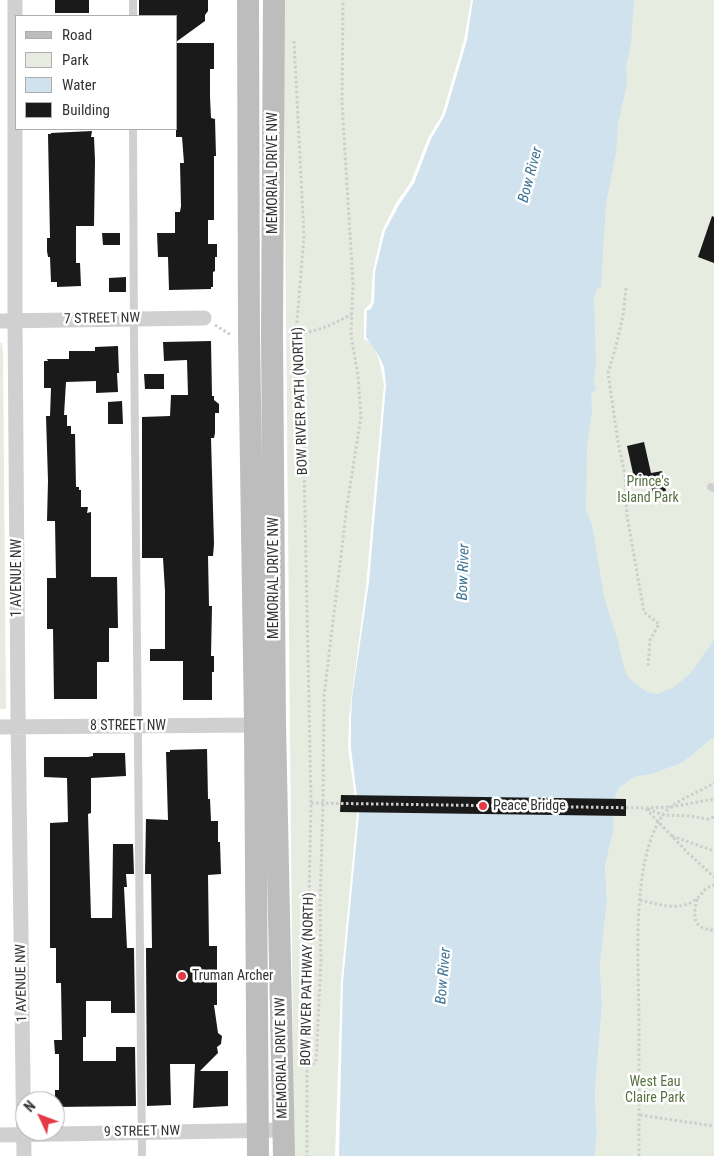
<!DOCTYPE html>
<style>
body{margin:0}
#map{position:relative;width:714px;height:1156px;overflow:hidden;background:#fff;font-family:"Roboto Condensed",sans-serif}
canvas{display:block}
.legend{position:absolute;left:15px;top:15px;width:162px;height:115px;box-sizing:border-box;background:#fff;border:1px solid #adadad;margin:0;padding:6px 9px;list-style:none;font-size:15px;color:#333}
.legend li{display:flex;align-items:center;gap:10px;height:25px}
.legend b{width:25px;border:1px solid #adadad}
.north{position:absolute;left:15px;top:1091px;width:50px;height:50px;box-sizing:border-box;background:#fff;border:1px solid #adadad;border-radius:50%;rotate:313deg;font-size:14px;font-weight:700;line-height:20px;text-align:center;color:#333}
.north::after{content:'';display:block;margin:auto;width:18px;height:22px;background:#e63946;clip-path:polygon(50% 0,100% 100%,50% 72%,0 100%)}
</style>
<div id="map">
<canvas width="714" height="1156"></canvas>
<ul class="legend">
<li><b style="height:6px;background:#bdbdbd"></b>Road</li>
<li><b style="height:14px;background:#e6ecdf"></b>Park</li>
<li><b style="height:14px;background:#cfe2ee"></b>Water</li>
<li><b style="height:14px;background:#1a1a1a"></b>Building</li>
</ul>
<div class="north">N</div>
</div>
<script>
const ctx = document.querySelector('canvas').getContext('2d');
ctx.lineJoin = 'round';
function paint(path, color) { ctx.fillStyle = color; ctx.fill(path, 'evenodd'); }
function trace(path, color, width, dash) { ctx.strokeStyle = color; ctx.lineWidth = width; ctx.lineCap = dash ? 'butt' : 'round'; ctx.setLineDash(dash || []); ctx.stroke(path); }
function drawText(font, color, halo, rows, align = 'center') {
  ctx.font = font + ' "Roboto Condensed",sans-serif'; ctx.lineWidth = 5; ctx.setLineDash([]); ctx.textBaseline = 'middle'; ctx.strokeStyle = halo; ctx.fillStyle = color; for (const [text, x, y, turn = 0] of rows) {
    ctx.save(); ctx.translate(x, y); ctx.rotate((+turn || 0) * Math.PI / 180); ctx.textAlign = isNaN(turn) ? turn : align; if (halo) ctx.strokeText(text, 0, 0); ctx.fillText(text, 0, 0); ctx.restore();
  }
}
const green = new Path2D(`
 M283,0h188l-7,40 -22,75 -14,23 -17,44 -15,21 -14,28 -9,40 -2,32 -7,7v29c15,7 17,30 20,45l-18,202 -17,132 -1,29 9,66 -16,169 -6,174h-41z
 M630,0h84v650l-16,22 -33,26 -26,-5 -17,-18 -41,-167 8,-211z
 M0,343h2l1,8 3,358h-6z
 M714,737v419h-119l2,-24 -2,-40 7,-86 -2,-41 7,-64 -2,-35 9,-38 -1,-26 6,-14 15,-11 18,-3 30,-11z`);
const water = new Path2D(`
 M473,0h161l-3,43 -5,23 1,17 -9,41 -2,29 -10,50 -5,84 -4,2 -3,9 2,65 -2,19 2,7 -5,5 1,18 -5,34 -1,64 6,15 12,72 14,44 5,23 5,13 10,9 9,6 10,2 16,-6 17,-14 24,-34v97l-32,26 -30,11 -18,3 -15,11 -6,14 1,26 -9,38 2,35 -7,64 2,41 -7,86 2,40 -2,24h-256l4,-174 16,-168 -8,-66v-29l1,-21 17,-116 17,-197 -2,-18 -5,-11 -13,-19 1,-27h3l4,-7 1,-31 10,-41 14,-26 15,-22 17,-44 14,-24 22,-75z`);
const building = new Path2D(`
 M55,0h34v13h-34z
 M139,0h69v11l-3,4v6l-29,21v-26h-37z
 M176,43h38v26h-4v28l1,21 4,1 1,37h-2v64h-6v24h9v13h-2v14l-2,1v15h-2v2l-42,1 -1,-33h-10l-1,-24h18v-21h5l1,-6 -1,-43h4l-2,-26h-6z
 M92,131l-1,6h3l1,24 -1,65h-18v37h4l1,23 -24,1v-5h-6l-1,-25h-2l-1,-6v-13h3l-2,-104h3v-1z
 M712,216l2,1v46l-16,-6z
 M102,233h18v12h-17z
 M126,277v15h-17v-14z
 M211,341l1,55h2v4l5,4v9h-4v20l-1,5h-3l3,106 -1,12h-5l1,50h3l-1,50h3v16h-2v28h-29v-39h-33v-12h15v-58l-2,-33h-21v-141l28,-1 1,-21h17l-1,-35 -23,1 -1,-19z
 M118,346l1,27h-2l1,19 -22,1v-12l-30,1 -2,33h3v11h4v8h4l1,53h3v3h2v17h7l-1,6 4,-1v65h26l1,51h-9v34h-12v37h-43l-1,-70h-6v-51h9l-1,-57h-8l1,-40 -2,-65h4l1,-28h-7v-27h4l-1,-2h22v-8h26v-4z
 M144,374h20v15h-19z
 M122,401l1,23h-15v-22z
 M644,442l7,31 11,-2 4,20 -13,3 -3,-11 -14,4 -9,-41z
 M207,749l1,50h2l1,22h7v21h2l1,32 -13,1 1,71h8v59h-3l4,28 4,3 -1,8 -4,3 1,6 -18,18h28v35l-35,2 2,-44h-25l1,41 -24,1 -1,-158h6l-1,-74h-6l1,-55 22,1 -2,-68h4v-2z
 M93,753h32l1,23 -35,2v35l-3,1 3,104h21l1,-74h20l1,30h-8l1,13h-3l3,61h7l1,65h-24v-12h-25v36h-3v24h33v-14h19l1,59 -81,1v-17h4v-36h-4l-1,-14h8l-1,-57h-5v-35h-6v-125l18,-1 -1,-44 -23,-1v-20h44l5,-1z
 M341,795l285,4v17l-286,-4z`);
const path = new Path2D(`
 M294,41l10,195 -8,97 7,84 8,386 -4,193v160
 M626,288l-3,28 -7,30 -8,27 10,69 7,33 2,41 17,96 15,12 -9,16 -2,26
 M215,325l16,10
 M289,334c26,-1 41,-8 63,-20
 M311,803l334,5 26,-1 43,-8
 M646,809l42,44 26,24
 M648,809l15,6 26,1 19,3 6,-2
 M672,836l42,15
 M697,899c-4,17 -5,30 17,31
 M640,900c18,4 38,12 55,0 8,-6 8,-12 19,-15
 M308,1067l8,-5 5,-102 -1,-56 3,-101 1,-107 23,-191 14,-88 -3,-42 -7,-40 2,-52 -11,-181 1,-102
 M640,1115l74,11
 M639,1156c0,-44 0,-89 0,-133 0,-56 -9,-162 24,-208 11,-15 35,-22 51,-32`);
const lane = new Path2D(`
 M133,0v16
 M133,129l1,209 8,818
 M711,487l3,1`);
const street = new Path2D(`
 M15,0v320l3,393 6,443
 M0,321l204,-3
 M0,727l255,-2
 M0,1135l284,-5`);
const secondary = new Path2D(`
 M248,0l1,334 6,391 3,431
 M274,0l-2,334 3,390 9,432`);
const markers = [
 [483,806,5,"#e63946"],
 [182,976,5,"#e63946"]
];
const streetNames = [
 ["MEMORIAL DRIVE NW",273,173,-90],
 ["7 STREET NW",102,319,-1],
 ["BOW RIVER PATH (NORTH)",301,401,-92],
 ["1 AVENUE NW",17,578,-90],
 ["MEMORIAL DRIVE NW",274,578,-90],
 ["8 STREET NW",128,726],
 ["BOW RIVER PATHWAY (NORTH)",308,979,-89],
 ["1 AVENUE NW",22,983,-91],
 ["MEMORIAL DRIVE NW",282,1058,-91],
 ["9 STREET NW",142,1132,-1]
];
const parkNames = [
 ["Prince's",648,482],
 ["Island Park",648,498],
 ["West Eau",655,1082],
 ["Claire Park",655,1098]
];
const poiNames = [
 ["Peace Bridge",493,806],
 ["Truman Archer",192,976]
];
const waterNames = [
 ["Bow River",531,175,-75],
 ["Bow River",464,572,-88],
 ["Bow River",444,976,-85]
];
paint(green, '#e6ecdf');
paint(water, '#cfe2ee');
paint(building, '#1a1a1a');
trace(path, '#cdcdcd', 3, [2.5, 2.5]);
trace(lane, '#d0d0d0', 8);
trace(street, '#d0d0d0', 15);
trace(secondary, '#bdbdbd', 22);
for (const [x, y, r, color] of markers) { const dot = new Path2D(); dot.arc(x, y, r, 0, 2 * Math.PI); ctx.fillStyle = color; ctx.fill(dot); trace(dot, '#fff', 2); }
drawText('14px', '#333', '#fff', streetNames);
drawText('14px', '#56703f', '#fff', parkNames);
drawText('14px', '#333', '#fff', poiNames, 'left');
drawText('italic 15px', '#3f7597', '#fff', waterNames);
</script>
